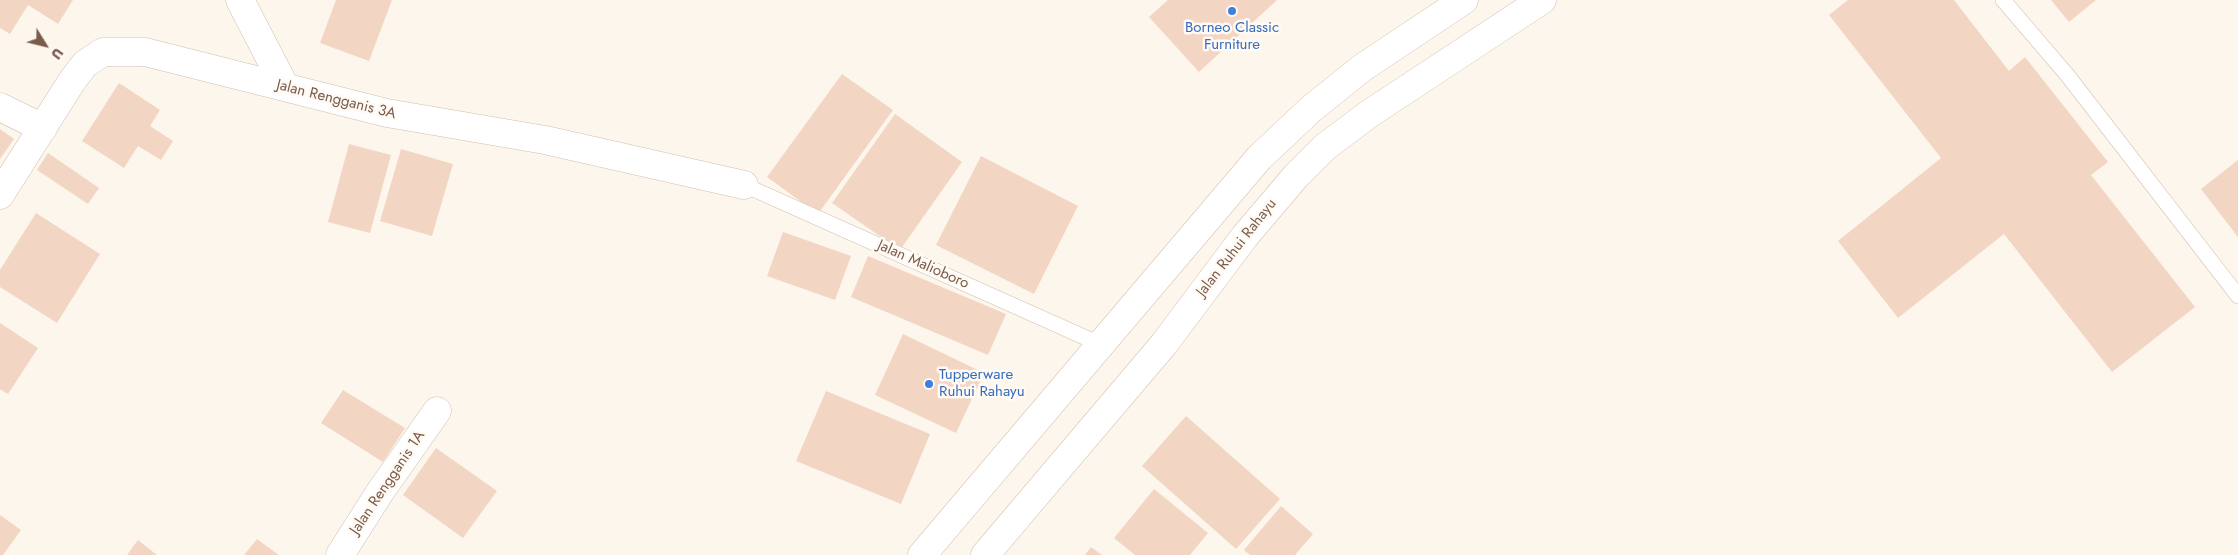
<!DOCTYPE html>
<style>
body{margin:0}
#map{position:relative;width:2238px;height:555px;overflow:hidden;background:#fdf6ec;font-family:Jost,sans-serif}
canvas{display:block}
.north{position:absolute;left:20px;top:20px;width:50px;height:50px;-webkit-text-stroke:4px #fffaf3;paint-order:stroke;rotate:126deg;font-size:14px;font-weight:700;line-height:20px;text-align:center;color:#7a5c4d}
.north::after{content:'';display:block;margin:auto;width:18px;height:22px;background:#7a5c4d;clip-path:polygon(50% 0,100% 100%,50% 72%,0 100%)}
</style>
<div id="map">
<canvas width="2238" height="555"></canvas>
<div class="north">U</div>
</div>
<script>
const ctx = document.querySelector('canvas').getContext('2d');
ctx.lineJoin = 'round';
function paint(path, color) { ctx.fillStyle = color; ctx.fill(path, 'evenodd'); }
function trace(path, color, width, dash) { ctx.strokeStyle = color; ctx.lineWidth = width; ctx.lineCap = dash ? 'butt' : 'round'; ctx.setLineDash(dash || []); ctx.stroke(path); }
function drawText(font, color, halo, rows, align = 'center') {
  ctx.font = font + ' Jost,sans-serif'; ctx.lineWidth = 5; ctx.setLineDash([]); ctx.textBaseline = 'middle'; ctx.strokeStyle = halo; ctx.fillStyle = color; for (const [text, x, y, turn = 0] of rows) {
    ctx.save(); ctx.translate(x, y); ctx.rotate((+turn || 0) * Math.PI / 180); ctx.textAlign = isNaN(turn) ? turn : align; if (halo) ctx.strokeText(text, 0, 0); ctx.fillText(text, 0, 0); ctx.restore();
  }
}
const building = new Path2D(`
 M0,0h73l-15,24 -30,-19 -18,29 -10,-6z
 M336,0h56l-23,61 -49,-18z
 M1168,0h109l-78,72 -50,-55z
 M1848,0h106l55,71 16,-14 83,105 -17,13 104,132 -83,65 -108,-138 -106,84 -60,-77 103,-83 -112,-143z
 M2051,0h45l-27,22z
 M842,74l51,36 -75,104 -51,-37z
 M119,83l41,27 -10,16 23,15 -12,19 -23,-14 -14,22 -42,-27z
 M895,114l67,48 -62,88 -68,-47z
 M0,129l14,10 -14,20z
 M349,144l42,11 -21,78 -42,-11z
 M401,149l52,15 -21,72 -52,-15z
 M48,153l51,35 -11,16 -51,-34z
 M981,156l97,50 -44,88 -98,-49z
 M2238,160v77l-37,-48z
 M36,213l64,41 -43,69 -57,-36v-17z
 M783,232l68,24 -16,44 -68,-24z
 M868,256l138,58 -18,41 -137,-58z
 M0,323l38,25 -30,46 -8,-5z
 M903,334l81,39 -28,60 -81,-38z
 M343,390l62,38 -22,34 -62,-39z
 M826,391l104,43 -29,70 -105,-43z
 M1186,416l94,83 -44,50 -94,-83z
 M436,448l61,43 -34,47 -60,-43z
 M1154,489l54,44 -18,22h-55l-21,-17z
 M1281,506l32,28 -18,21h-45l-6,-5z
 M0,515l21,15 -18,25h-3z
 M257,539l22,16h-35z
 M138,540l19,15h-30z
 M1091,547l11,8h-17z`);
const service = new Path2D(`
 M2003,0l65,76 170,220
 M744,185l358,160`);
const minor = new Path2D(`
 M240,0l45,87
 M0,107l43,21
 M0,195l72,-114 13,-17 18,-12h42l242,61 158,27 199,45
 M340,555l40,-63 57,-81`);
const secondary = new Path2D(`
 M922,555l337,-397 52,-49 51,-41 102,-68
 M985,555l179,-211 81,-108 51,-60 29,-29 44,-33 173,-114`);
const markers = [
 [1232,11,5,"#3f7fe0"],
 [929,384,5,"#3f7fe0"]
];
const shopNames = [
 ["Borneo Classic",1232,28],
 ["Furniture",1232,45],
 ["Tupperware",939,375,"left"],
 ["Ruhui Rahayu",939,392,"left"]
];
const streetNames = [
 ["Jalan Rengganis 3A",336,100,14],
 ["Jalan Ruhui Rahayu",1237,248,-52],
 ["Jalan Malioboro",923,265,24],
 ["Jalan Rengganis 1A",388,483,-56]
];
paint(building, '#f3d5c3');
trace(service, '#d1beb0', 16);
trace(minor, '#d1beb0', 29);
trace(secondary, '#d6c0b0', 29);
trace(service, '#fff', 15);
trace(minor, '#fff', 28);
trace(secondary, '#fff', 28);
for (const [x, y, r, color] of markers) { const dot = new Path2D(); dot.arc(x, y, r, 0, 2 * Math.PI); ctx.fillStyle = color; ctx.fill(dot); trace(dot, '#fffaf3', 2); }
drawText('15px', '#366cbe', '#fffaf3', shopNames);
drawText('15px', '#7a5c4d', '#fffaf3', streetNames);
</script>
